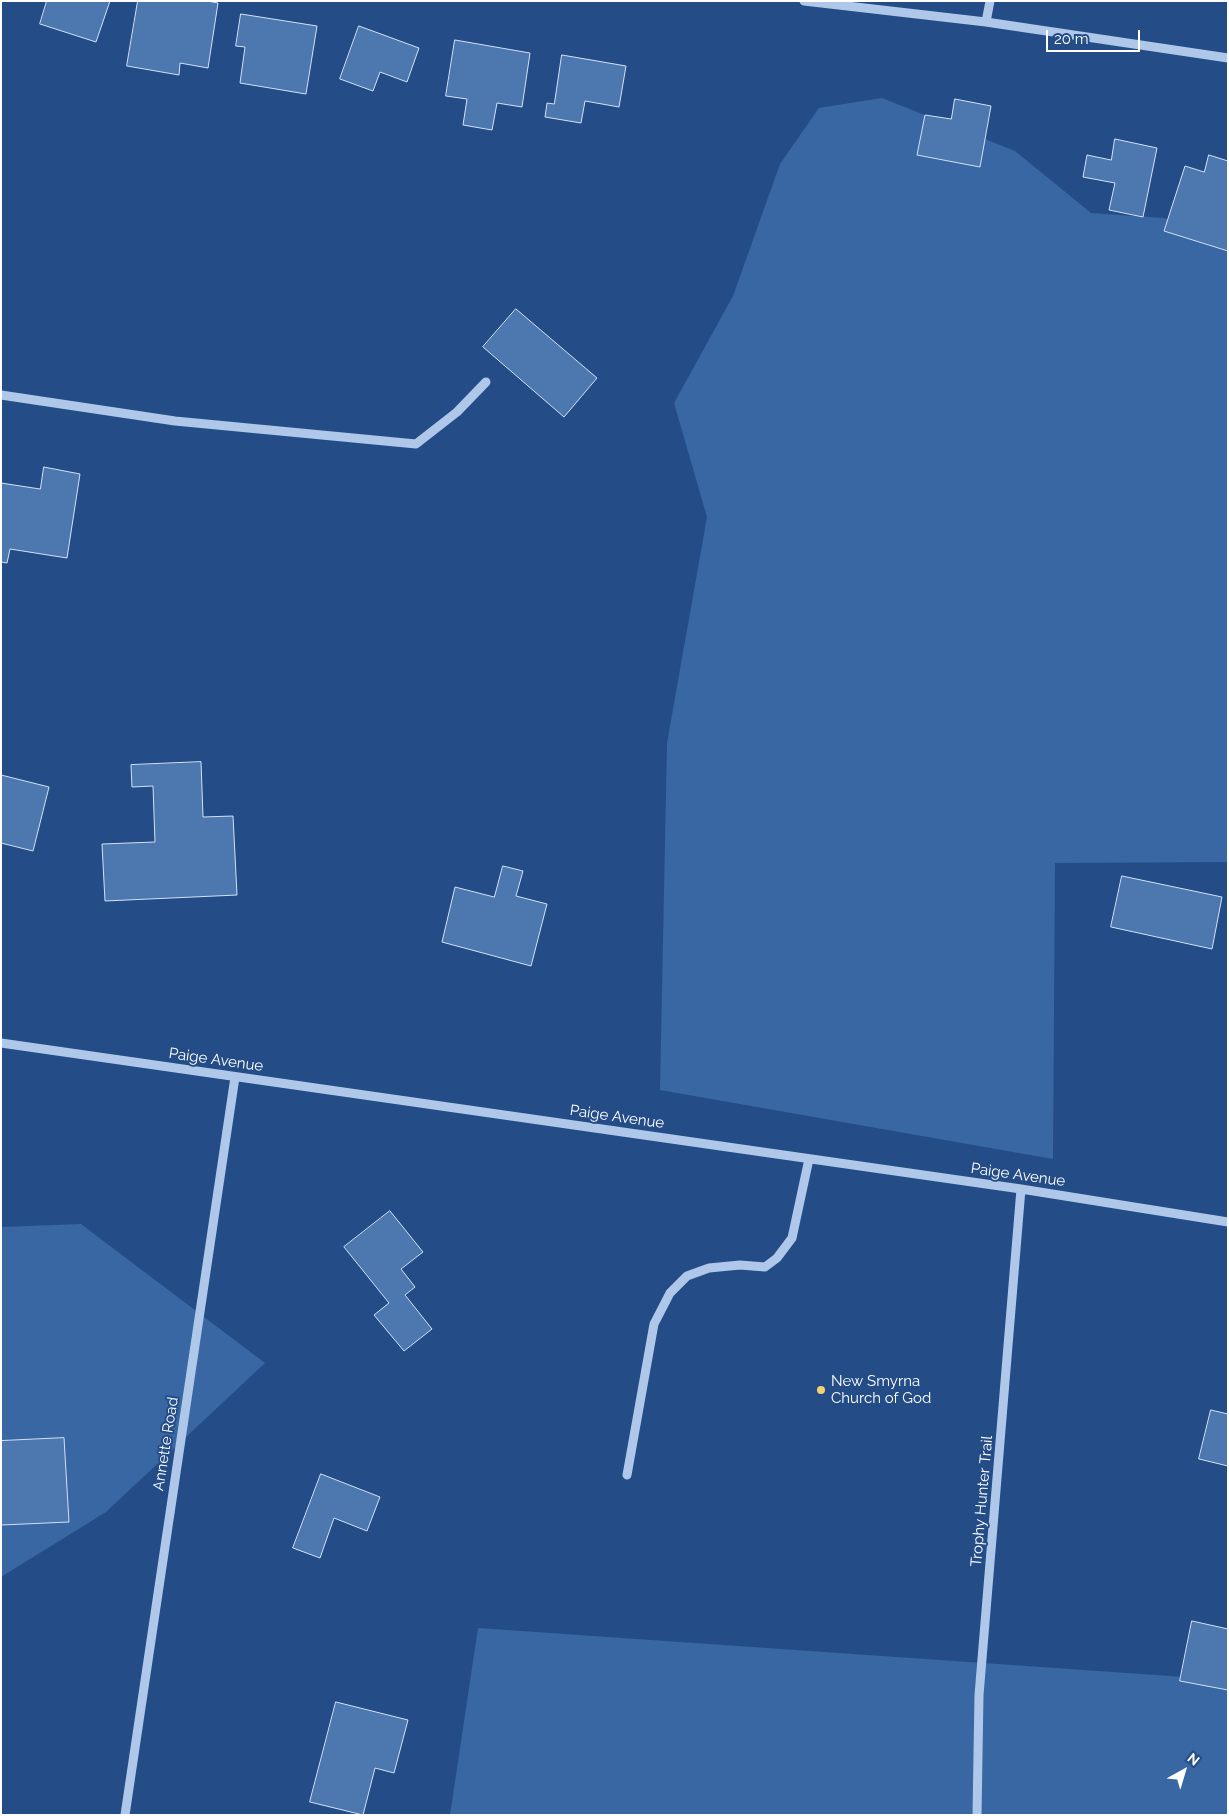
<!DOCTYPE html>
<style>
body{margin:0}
#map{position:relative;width:1229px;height:1816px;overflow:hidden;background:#244d87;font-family:Raleway,sans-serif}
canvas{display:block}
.frame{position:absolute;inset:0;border:2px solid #fff;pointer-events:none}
.north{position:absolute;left:1159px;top:1746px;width:50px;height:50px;-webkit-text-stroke:4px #244d87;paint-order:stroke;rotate:39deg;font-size:14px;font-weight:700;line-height:20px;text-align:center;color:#fff}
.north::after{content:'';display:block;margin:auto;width:18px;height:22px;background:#fff;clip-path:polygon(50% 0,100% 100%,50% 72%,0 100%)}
.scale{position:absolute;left:1046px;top:30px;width:94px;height:22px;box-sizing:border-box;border:2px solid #fff;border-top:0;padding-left:6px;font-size:15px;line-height:18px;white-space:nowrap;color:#fff;-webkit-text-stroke:4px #244d87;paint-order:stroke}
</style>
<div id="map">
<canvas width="1229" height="1816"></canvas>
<div class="frame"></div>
<div class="north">N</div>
<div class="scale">20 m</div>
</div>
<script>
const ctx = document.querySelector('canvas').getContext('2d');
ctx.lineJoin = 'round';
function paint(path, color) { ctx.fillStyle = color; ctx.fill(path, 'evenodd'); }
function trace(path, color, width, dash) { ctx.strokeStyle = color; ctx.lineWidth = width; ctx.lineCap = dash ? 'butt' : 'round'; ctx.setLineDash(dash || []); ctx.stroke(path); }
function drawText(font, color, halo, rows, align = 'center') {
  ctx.font = font + ' Raleway,sans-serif'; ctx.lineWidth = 4; ctx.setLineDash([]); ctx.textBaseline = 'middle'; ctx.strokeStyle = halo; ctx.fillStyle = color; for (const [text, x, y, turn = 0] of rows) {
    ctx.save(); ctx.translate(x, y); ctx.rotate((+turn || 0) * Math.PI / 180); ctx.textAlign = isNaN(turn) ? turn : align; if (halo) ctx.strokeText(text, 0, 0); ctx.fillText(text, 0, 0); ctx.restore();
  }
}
const green = new Path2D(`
 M882,98l133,53 76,62 73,5 64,22v622l-173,1 -2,296 -393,-69 7,-347 40,-226 -33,-114 59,-107 47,-132 39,-56z
 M81,1224l184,139 -159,149 -105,65v-350z
 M478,1628l750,52v135h-778z`);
const building = new Path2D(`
 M47,1h63l-14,41 -56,-18z
 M138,1h69l11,2 -10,65 -28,-5 -1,12 -52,-9z
 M241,14l76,12 -11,68 -66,-11 5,-36 -9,-1z
 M359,26l60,22 -12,34 -27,-10 -7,19 -33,-12z
 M455,40l75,13 -8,54 -25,-4 -5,27 -29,-5 4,-26 -21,-3z
 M562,55l64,11 -7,41 -34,-6 -4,22 -36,-6 2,-14 7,1z
 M955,99l36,7 -11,61 -63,-12 8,-40 26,4z
 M1115,139l42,9 -14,69 -34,-7 6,-27 -32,-6 4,-22 24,5z
 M1209,155l19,6v90l-64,-20 21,-65 19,6z
 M516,309l81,69 -33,39 -81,-70z
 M44,467l36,7 -13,84 -57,-9 -3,14 -6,-1v-79l39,6z
 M201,762l2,55 30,-1 4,79 -132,6 -3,-57 53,-2 -2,-56 -21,1 -1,-22z
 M1,775l48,12 -16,64 -32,-8z
 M503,866l20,5 -7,25 31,8 -16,62 -89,-24 13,-55 39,10z
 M1122,876l100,21 -10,52 -101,-22z
 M390,1211l33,41 -22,17 14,18 -10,8 27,34 -28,22 -30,-36 15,-12 -45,-56z
 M1211,1410l17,4v52l-29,-7z
 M64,1438l5,84 -68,3v-84z
 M321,1474l59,23 -13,34 -33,-13 -14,40 -27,-10z
 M1192,1621l36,8v61l-48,-9z
 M336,1702l72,18 -14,53 -19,-5 -12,47 -53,-13z`);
const minor = new Path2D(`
 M804,1l182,21 242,36
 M986,22l4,-21
 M1,395l174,26 241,23 41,-32 29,-30
 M1,1043l1020,146 207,33
 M627,1475l27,-151 16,-31 17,-17 22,-8 31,-3 25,2 12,-9 15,-20 17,-79
 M125,1815l110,-738
 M977,1815l2,-120 42,-506`);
const markers = [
 [821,1390,5,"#f4d172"]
];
const streetNames = [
 ["Paige Avenue",216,1060,8],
 ["Paige Avenue",617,1117,8],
 ["Paige Avenue",1018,1175,8],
 ["Annette Road",166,1444,-81],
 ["Trophy Hunter Trail",982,1501,-85]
];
const poiNames = [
 ["New Smyrna",831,1381],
 ["Church of God",831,1398]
];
paint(green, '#3867a4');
paint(building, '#4c77af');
trace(building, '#d3e2f7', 1);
trace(minor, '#afc8e9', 9);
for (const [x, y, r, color] of markers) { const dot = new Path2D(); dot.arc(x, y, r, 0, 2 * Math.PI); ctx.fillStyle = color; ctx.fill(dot); trace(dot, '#244d87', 2); }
drawText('15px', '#fff', '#244d87', streetNames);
drawText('15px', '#fff', '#244d87', poiNames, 'left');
</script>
